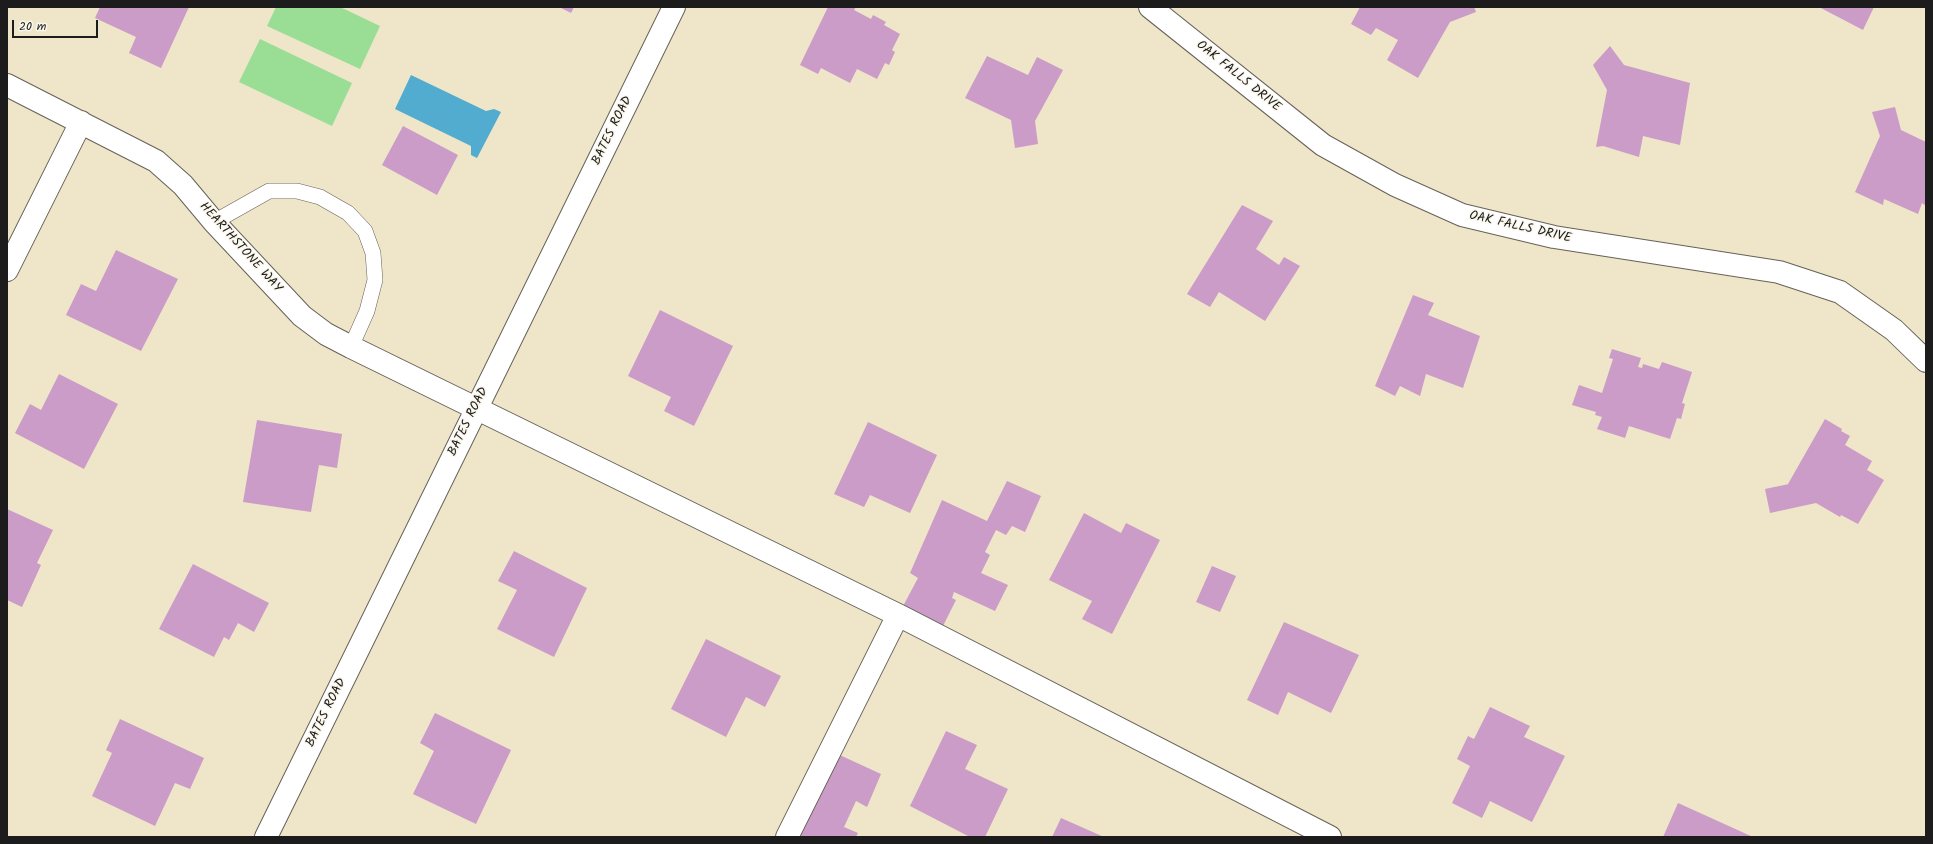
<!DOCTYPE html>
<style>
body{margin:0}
#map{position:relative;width:1933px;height:844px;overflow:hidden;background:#efe5c9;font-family:Kalam,sans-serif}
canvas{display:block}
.frame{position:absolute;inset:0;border:8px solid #1c1c1c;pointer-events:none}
.scale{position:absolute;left:12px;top:20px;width:86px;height:18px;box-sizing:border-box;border:2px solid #1c1c1c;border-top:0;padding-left:5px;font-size:12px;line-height:14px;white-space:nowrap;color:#1c1c1c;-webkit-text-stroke:3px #fbf7ec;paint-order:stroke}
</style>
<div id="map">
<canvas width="1933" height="844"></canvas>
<div class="frame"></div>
<div class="scale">20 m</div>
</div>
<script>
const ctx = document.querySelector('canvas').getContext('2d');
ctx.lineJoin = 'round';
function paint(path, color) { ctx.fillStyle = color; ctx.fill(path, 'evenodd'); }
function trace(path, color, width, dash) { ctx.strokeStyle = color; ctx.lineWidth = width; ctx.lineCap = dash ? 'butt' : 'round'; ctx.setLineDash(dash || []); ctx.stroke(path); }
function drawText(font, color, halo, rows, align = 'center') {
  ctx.font = font + ' Kalam,sans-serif'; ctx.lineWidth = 3; ctx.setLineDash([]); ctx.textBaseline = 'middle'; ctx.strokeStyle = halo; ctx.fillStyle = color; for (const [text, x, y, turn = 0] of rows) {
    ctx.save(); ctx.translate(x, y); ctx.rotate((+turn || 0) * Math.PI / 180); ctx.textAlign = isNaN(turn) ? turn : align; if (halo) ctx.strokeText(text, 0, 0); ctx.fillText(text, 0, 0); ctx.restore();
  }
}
const green = new Path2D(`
 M276,7h64l40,19 -20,43 -93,-43z
 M260,39l92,44 -20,43 -93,-44z`);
const water = new Path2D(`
 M411,75l75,36 8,-2 7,3 -24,46 -6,-3v-9l-76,-37z`);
const building = new Path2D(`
 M100,7h89l-28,61 -32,-15 7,-16 -41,-19z
 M559,7h15l-3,6z
 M828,7h28l-2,3 17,9 2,-4 13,7 -2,3 16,9 -8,16 3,2 -6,13 -4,-2 -8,16 -20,-10 -7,14 -29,-15 -3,6 -18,-9z
 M1360,7h114l2,5 -26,10 -32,56 -31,-18 11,-20 -22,-12 -5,7 -20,-11z
 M1819,7h55l-11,23z
 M1610,46l14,19 66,18 -10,62 -37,-9 -4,21 -36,-11 -7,1 11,-57 -14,-25z
 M987,56l41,19 9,-18 26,13 -28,51 3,23 -23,4 -4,-28 -46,-22z
 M1895,107l6,23 25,12v64l-4,-3 -4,11 -34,-15 -1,6 -28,-13 25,-56 -8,-24z
 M403,126l55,29 -21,40 -55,-30z
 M1242,205l31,16 -17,28 23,16 5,-8 16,9 -35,55 -46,-29 -9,15 -23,-13z
 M116,250l62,29 -37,72 -75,-36 15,-31 15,7z
 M1413,295l21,8 -6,12 52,21 -17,52 -37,-14 -6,22 -20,-10 -5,10 -20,-10z
 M660,310l73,36 -39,80 -30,-15 7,-14 -43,-21z
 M1612,349l29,9 -3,9 4,1 1,-4 16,5 3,-7 30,10 -10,31 3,1 -4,15 -4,-1 -7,21 -41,-13 -4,12 -28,-9 5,-12 -7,-2 1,-3 -24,-7 7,-20 23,8 11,-34 -4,-1z
 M59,374l59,30 -34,65 -69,-36 15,-29 11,6z
 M1825,419l17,10 -1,2 9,5 -5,9 27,16 -5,9 17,10 -26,44 -17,-9 -1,2 -24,-14 -46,10 -5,-24 24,-5h-1z
 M257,420l85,14 -5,34 -18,-3 -8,47 -68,-10z
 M868,422l69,33 -27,58 -40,-18 -6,12 -30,-13z
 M1007,481l34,15 -16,36 -13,-6 -6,9 -10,-5 -11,22 5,3 -9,18 27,12 -13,26 -41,-19 -2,6 4,2 -14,28 -40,-20 16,-30 -8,-5 32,-73 45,21z
 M7,509l46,21 -16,33 4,2 -19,42 -15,-7z
 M1084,513l37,20 5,-10 34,17 -48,94 -30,-15 10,-18 -43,-21z
 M514,551l73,37 -33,69 -57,-28 20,-39 -19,-9z
 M193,564l76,39 -15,29 -16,-9 -9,17 -5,-3 -10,20 -55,-28z
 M1212,566l24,10 -16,36 -24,-10z
 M1284,622l75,33 -28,58 -43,-21 -10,23 -31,-15z
 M706,639l75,37 -16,31 -19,-10 -20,40 -55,-28z
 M1490,707l40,19 -6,11 41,19 -33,66 -42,-21 -8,17 -30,-15 18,-37 -13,-7 11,-23 6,3z
 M435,713l76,37 -35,74 -63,-30 21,-43 -14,-8z
 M120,719l84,39 -14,31 -15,-6 -20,43 -63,-30 20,-43 -6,-3z
 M946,731l31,14 -12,24 43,20 -23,48h-15l-60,-31z
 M831,751l50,23 -14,33 -11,-6 -12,26 14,6 -2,4h-64z
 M1678,803l75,34h-90z
 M1061,818l43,19h-52z`);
const lane = new Path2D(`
 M214,222l55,-31h28l23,6 28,16 17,18 8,22 2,27 -8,31 -16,36`);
const street = new Path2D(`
 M1150,7l173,138 72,40 67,30 92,22 225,35 61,20 54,38 32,31
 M7,85l149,76 27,24 31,37 88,94 24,18 25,13 547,268 432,222
 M7,270l74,-148
 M266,837l408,-830
 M787,837l111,-222`);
const streetNames = [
 ["OAK FALLS DRIVE",1238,77,39],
 ["BATES ROAD",613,131,-64],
 ["OAK FALLS DRIVE",1520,228,13],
 ["HEARTHSTONE WAY",240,248,48],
 ["BATES ROAD",469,422,-64],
 ["BATES ROAD",327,713,-64]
];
paint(green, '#9add94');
paint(water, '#51accf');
paint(building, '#ca9cc7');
trace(lane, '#666259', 16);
trace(street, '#666259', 24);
trace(lane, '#fff', 15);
trace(street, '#fff', 22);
drawText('13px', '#1c1c1c', '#fbf7ec', streetNames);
</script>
